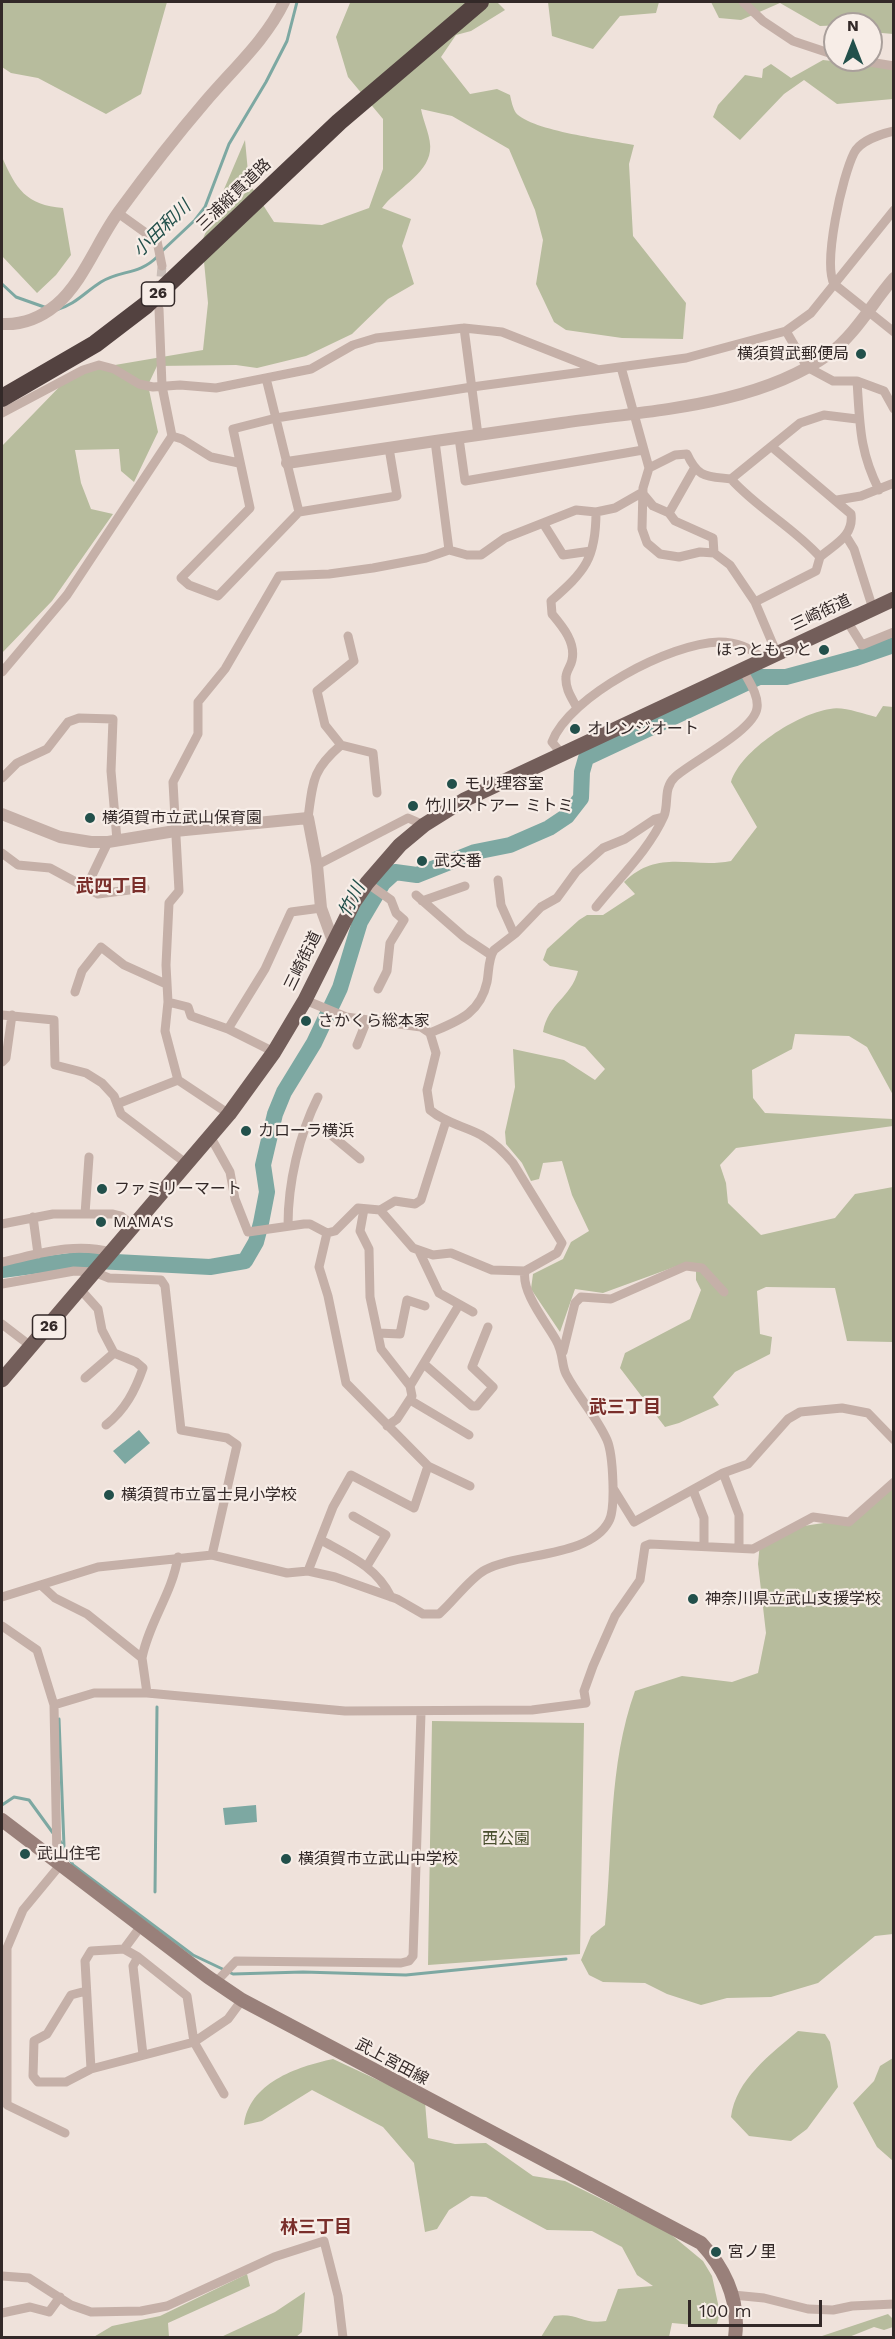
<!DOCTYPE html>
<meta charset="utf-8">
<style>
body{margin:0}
#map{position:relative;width:895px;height:2339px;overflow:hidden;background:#efe2db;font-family:"Work Sans",sans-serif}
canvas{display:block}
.frame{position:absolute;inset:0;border:3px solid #332928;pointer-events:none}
.north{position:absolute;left:823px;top:12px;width:60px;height:60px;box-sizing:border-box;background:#f7ede7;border:2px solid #a99f9b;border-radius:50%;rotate:0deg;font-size:16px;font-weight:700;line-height:24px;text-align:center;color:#332928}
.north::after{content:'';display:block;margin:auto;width:21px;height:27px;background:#22504b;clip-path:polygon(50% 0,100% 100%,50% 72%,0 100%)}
.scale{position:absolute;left:688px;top:2300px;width:134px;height:27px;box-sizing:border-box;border:3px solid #332928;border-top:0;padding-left:8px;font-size:18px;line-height:21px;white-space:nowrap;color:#332928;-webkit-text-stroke:4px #f7ede7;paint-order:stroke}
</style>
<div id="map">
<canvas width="895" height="2339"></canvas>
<div class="frame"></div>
<div class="north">N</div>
<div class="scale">100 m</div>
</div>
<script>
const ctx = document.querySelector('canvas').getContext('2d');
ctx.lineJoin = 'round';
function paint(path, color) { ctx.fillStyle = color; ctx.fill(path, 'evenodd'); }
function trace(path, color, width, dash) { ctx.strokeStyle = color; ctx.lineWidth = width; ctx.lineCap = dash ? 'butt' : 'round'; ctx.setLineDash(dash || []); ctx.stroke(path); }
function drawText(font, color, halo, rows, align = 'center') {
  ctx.font = font + ' "Work Sans","Noto Sans JP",sans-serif'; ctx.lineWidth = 4.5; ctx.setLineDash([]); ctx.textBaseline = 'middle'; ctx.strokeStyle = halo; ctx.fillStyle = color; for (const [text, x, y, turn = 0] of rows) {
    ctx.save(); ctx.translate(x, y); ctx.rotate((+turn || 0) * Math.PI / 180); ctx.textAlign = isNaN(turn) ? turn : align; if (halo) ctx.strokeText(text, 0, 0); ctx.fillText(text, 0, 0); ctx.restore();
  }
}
const green = new Path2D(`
 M2,2h165l-26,92 -35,20 -68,-36 -27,-5 -9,-6z
 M364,2h133l8,8 -34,21 -15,4 -15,22 29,37 27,-5 13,6c1,5 3,14 6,18 16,18 93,27 118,32l-5,19 4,72 53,67 -3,36 -61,-1 -56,-8 -12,-8 -18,-38 7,-44 -8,-30 -26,-61 -57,-33 -31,-7c2,12 11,30 9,42 -3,24 -35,39 -48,57l29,11 -9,27 12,38 -26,15 -36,35 -46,22 -49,12 -21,-3 -79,1 -9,19 10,47 -24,50 -13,-11 -2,-22 -44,1 6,33 10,26 22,5 -61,87 -50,52v-207l66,-68 41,-12 94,-16 5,-47 -6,-62 43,-101 4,43 25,39 48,3 47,-17 14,-39v-50l-35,-42 -12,-40 14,-34z
 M548,2h111l-3,11 -36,3 -27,33 -41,-13z
 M711,2h182v32l-22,-2v-8l-51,2 -40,-23 -39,17 -22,-2z
 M823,60l70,8v31l-56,5 -33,-24 -20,14 -44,46 -27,-23 5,-12 27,-30 17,3 1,-9 8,-5 20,14z
 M2,157c14,32 24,48 61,51l8,47 -15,20 -19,18 -35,-37z
 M883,706l10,1v388l-26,-48 -18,-11 -54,-2 -3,15 -40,21 1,28 12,15 128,6v7l-157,22 -16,17 6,18 2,20 33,32 74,-17 20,-24 38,-7v155l-46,-1 -12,-53 -69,-1 -9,4 3,43 12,3 -2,17 -35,18 -22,25 6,8 -40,18 -14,4 -45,-59 5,-15 65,-34 11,-29 -5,-10v-9l-8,-9 -85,31 -28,-4 -15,43 -29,-43 2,-15 30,-15 8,-17 18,-11 -17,-36 -10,-34 -19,2 -4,16 -8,2 -9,-18 -16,-19 -1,-12 10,-45 -2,-38 51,11 31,20 10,-11 -20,-22 -42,-15c5,-29 28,-34 35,-61l-28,-5 -7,-6 4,-11 32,-29 8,-5h16l32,-21 -11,-12c35,-34 67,-13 107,-21l26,-34 -26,-45c10,-32 66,-68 99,-73 13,-3 33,5 46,8z
 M893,1486v448l-18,2 -57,47 -47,14 -44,1 -26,7 -34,-11 -22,-11 -42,-1 -14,-7 -8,-15 10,-24 14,-11c8,-79 3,-159 30,-234l47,-15 50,6 26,-9 8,-40 -8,-69 2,-22 30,-14 67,-10z
 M432,1721l152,2 -4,231 -152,11z
 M798,2031l27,3 5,8 8,45 -31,42 -16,12 -42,-5 -18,-19c5,-38 40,-63 67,-86z
 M893,2058v103l-16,-14 -24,-44 21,-22 6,-15z
 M333,2059l92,43 3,36 27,6 31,-1 47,33 32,5 103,51 35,29 9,15 8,37 -4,14 -44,-4 -3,14h-128l13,-21c24,-4 28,9 52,5l12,-32 35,-3 -16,-11 -15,-28 -30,-16 -45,-1 -61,-33 -15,-1 -22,14 -12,19 -12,3 -11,-69 -31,-36 -71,-37 -50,31 -18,4c5,-42 52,-58 89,-66z
 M247,2274l3,12 -82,37 1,14 -77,1 20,-12 48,-10z
 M305,2292l-3,40 -6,5h-75l54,-25z
 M888,2314l5,5v8l-9,3 -10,-3 -25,10h-30z`);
const water = new Path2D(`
 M139,1430l11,13 -25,21 -12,-13z
 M256,1805l1,17 -32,3 -2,-17z`);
const stream = new Path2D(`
 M161,252l34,-32 10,-13 24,-63 37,-62 21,-41 10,-39
 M2,284l14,13 31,11
 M56,310c19,-5 29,-18 45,-28 19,-12 38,-7 56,-25
 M59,1719l5,127
 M2,1805l12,-8 15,3 24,33
 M60,1841l13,24 120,90 40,19 70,-2 103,3 160,-16
 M155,1892l2,-185`);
const river = new Path2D(`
 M2,1270l76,-10 132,7 35,-6 11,-19 5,-19 6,-31 -4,-27 12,-51 9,-22 30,-49 26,-55 20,-66 23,-39 12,-11 22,3 58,-23 35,-7 39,-17 18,-12 14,-18 1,-26 4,-14 173,-81h27l70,-19 38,-13`);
const minorTunnel = new Path2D(`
 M160,290l2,-24`);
const minor = new Path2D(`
 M743,2l20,19 30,20 42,14
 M857,60l37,6
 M894,131c-13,3 -34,10 -40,22 -12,24 -31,109 -20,131l60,48
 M118,213l39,28 5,25
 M464,328l14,107
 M786,331l21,36 26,14h24l27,10 10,18
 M621,367l28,101 -6,20 -1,41 5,14 13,11 19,3 21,-5 14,1 16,12 25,37 22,52
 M266,378l33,134
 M857,381c3,43 2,69 22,109
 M2,413l81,-43 16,-5 15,4 25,15 14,3 27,-2 36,3 95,-19 42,-24 23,-7 88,-10 38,4 94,37
 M172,436l10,3 29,18 28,6
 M459,438l6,43 178,-31
 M435,441l14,109
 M772,447l79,67c3,22 -16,30 -31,43
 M389,448l8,48 -98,16 -81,84 -29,-11 -8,-7 69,-70 -17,-79 43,-11 196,-31 214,-29 100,-27 25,-18 83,-103
 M649,468l26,-13 12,-1c11,24 19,22 44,25l69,-56 24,-8 33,4
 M731,479c27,30 62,48 89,78l-4,14 -61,31
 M643,494l10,12 16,7 25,-44
 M837,500l24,-4 33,-13
 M669,513l6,8 38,17 1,15
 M543,523l20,32 28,-4
 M846,536l8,13 19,60
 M847,621l15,24 32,-13
 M2,672l65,-77 105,-159 -10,-50 -3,-77
 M577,708c-5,-10 -12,-19 -11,-31 0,-6 5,-11 6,-17 4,-18 -10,-34 -20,-46l-1,-13c34,-30 45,-42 45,-89
 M341,745l-16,-20 -8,-34 37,-30 -6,-25
 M561,753l-9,-11c17,-46 119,-99 167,-100 17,0 33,6 45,18
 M2,778l15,-15 30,-14 21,-27 11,-4 34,1 -2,52 6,69
 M308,818c5,-37 4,-48 33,-73l32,8 4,40
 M2,853l16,12 32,3 48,26 47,-6
 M317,865l91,-47 16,7
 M498,880l3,25 13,29
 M367,883l24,17 5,13 8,7 -14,23 -3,28 -9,18
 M86,888l22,-46
 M416,895l48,42 27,18
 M422,901l43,-15
 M596,907c23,-29 53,-57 68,-91 5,-13 -1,-28 11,-39 16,-15 79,-46 82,-69 2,-13 -9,-28 -14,-38
 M75,992l7,-21 19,-24 23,18 42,19
 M305,1000l41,17 75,10 9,6 6,20 -9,37 3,20c15,13 34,16 51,25 12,7 23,17 32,28l49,80 -5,10 -32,18 -33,-1 -41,-17 -18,2 -20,-7 -33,-38
 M168,1002l20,5 3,9 37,13 37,-60 26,-57 30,-4
 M2,1015l52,5 1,45 31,8 16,10 12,13 7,18 66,50
 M228,1029l46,23
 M430,1033c28,-12 50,-19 57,-51 2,-10 1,-23 7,-32l22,-17 25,-26 16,-9 19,-26 27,-24 22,-9 30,-20 8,-2
 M357,1045l10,-25
 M2,1062l4,-4 6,-43
 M117,1104l61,-24
 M229,1114l-51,-34 -13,-49 3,-29 -2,-37 3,-62 10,-12 -6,-109 25,-48v-32l27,-33 54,-93 50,-2 44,-6 53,-10 23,-8 18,5h14l24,-17 71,-28 20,2 19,-4 28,-16
 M307,1125l17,4 36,30
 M210,1136l20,36 5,27 13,33 56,-8h6l17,9 -8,34 9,29 18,87 82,83 42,20
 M364,1209l-4,22 9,18 1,48 11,52 29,37 2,10 -15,23 -10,7
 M85,1214l4,-57
 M33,1217l5,37
 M2,1224l51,-10h60l8,2 12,10
 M288,1225c0,-42 11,-90 30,-128
 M327,1233l8,-2 23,-23 22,2 15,-9 20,3 6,-4 25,-79
 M419,1251l20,42 34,19
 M2,1262c37,-8 72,-20 109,-10
 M2,1284l72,-13 20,1 15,6 52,2 4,6 16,144 46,8 10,7 -25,110 -114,12 -96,30
 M80,1289l18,20 4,21 12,23 22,9 7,6c-8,23 -18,42 -37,57
 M2,1324l30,23
 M378,1333l22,1 7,-34 18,6
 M563,1352l12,-49 6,-6 30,2 75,-33 16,2 22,24
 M424,1364l48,42h5l16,-19 -21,-20 16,-40
 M85,1378l29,-25
 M410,1386l49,-81
 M410,1400l59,35
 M723,1473l16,42v33
 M613,1488l21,34 89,-49 25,-9 40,-45 12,-7 42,-4 26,5 26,27
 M693,1490l11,28v28
 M353,1516l33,19 -19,31
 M321,1540c27,15 56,27 70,57
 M212,1555l75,18 21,-2 27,6 62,22 26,15h16c14,-12 31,-36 46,-44 33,-18 105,-12 124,-49 7,-13 4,-67 -2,-81 -10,-23 -29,-43 -41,-66 -5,-10 -2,-20 -10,-34 -10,-18 -35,-48 -31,-69
 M308,1571l25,-64 18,-32 63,33 14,-42
 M42,1586l13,12 32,16 55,44 5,35
 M2,1626l35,24 17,55 3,155
 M142,1658c7,-36 30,-64 36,-101
 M54,1705l40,-12h53l198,18 187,-1 54,-7 -2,-12 9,-25 22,-50 25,-36 5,-34 5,-2 103,5 60,-32 36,5 45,-40
 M61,1864l-38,46 -16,38v157l58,28
 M124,1949l17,-23
 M138,1957l-5,9 10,89
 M215,1983l21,-22 165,2 8,-2 4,-5 8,-243
 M86,1991l-15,4 -24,39 -13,7 -1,35 5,6h28l25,-13 103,-27 34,-23 14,-19
 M91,2069l-6,-108 6,-10 33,-2 14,8 49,39 7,46 30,52
 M2,2276l27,2 42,27 20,7 50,-1 26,-5 107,-49 50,-16 14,55 5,42
 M733,2295l31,3 44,11 25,1 19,-4 42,-2
 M2,2313l28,-6 19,5 11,-15`);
const tertiary = new Path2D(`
 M2,324c20,1 37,-5 54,-19 28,-24 42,-66 64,-95 27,-37 55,-73 85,-108 27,-32 61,-62 79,-100
 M287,463c92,-14 183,-27 275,-40 87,-13 193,-16 267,-69 26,-19 44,-52 65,-76
 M2,814l58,23 31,5h17l67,-11 133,-13 9,47 4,43 12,33`);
const secondary = new Path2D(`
 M2,1820l206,157 34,23 459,243c24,26 39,57 34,95`);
const primary = new Path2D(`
 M2,1380l227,-266 45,-62 31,-52 49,-98 13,-19 33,-38 24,-20 40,-25 430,-201`);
const motorway = new Path2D(`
 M2,398l93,-54 51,-39 193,-183 141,-120`);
const markers = [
 [861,354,6,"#22504b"],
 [824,650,6,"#22504b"],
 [575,729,6,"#22504b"],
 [452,784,6,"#22504b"],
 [413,806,6,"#22504b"],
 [90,818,6,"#22504b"],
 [422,861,6,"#22504b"],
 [306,1021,6,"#22504b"],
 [246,1131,6,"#22504b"],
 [102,1189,6,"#22504b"],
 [101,1222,6,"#22504b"],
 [109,1495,6,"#22504b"],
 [693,1599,6,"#22504b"],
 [25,1854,6,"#22504b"],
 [286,1859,6,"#22504b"],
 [716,2252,6,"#22504b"]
];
const shields = [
 [158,294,33],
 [49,1327,33]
];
const shieldNames = [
 ["26",158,294],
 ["26",49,1327]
];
const streetNames = [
 ["三浦縦貫道路",234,195,-44],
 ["三崎街道",821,613,-25],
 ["三崎街道",303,961,-64],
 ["武上宮田線",392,2062,28]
];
const poiNames = [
 ["横須賀武郵便局",849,354,"right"],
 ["ほっともっと",812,650,"right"],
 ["オレンジオート",587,729],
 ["モリ理容室",464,784],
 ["竹川ストアー ミトミ",425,806],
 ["横須賀市立武山保育園",102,818],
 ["武交番",434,861],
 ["さかくら総本家",318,1021],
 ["カローラ横浜",258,1131],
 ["ファミリーマート",114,1189],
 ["MAMA'S",113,1222],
 ["横須賀市立富士見小学校",121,1495],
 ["神奈川県立武山支援学校",705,1599],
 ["武山住宅",37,1854],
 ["横須賀市立武山中学校",298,1859],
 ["宮ノ里",728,2252]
];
const parkNames = [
 ["西公園",506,1839]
];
const waterNames = [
 ["小田和川",162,229,-44],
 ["竹川",352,900,-63]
];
const neighbourhoodNames = [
 ["武四丁目",112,887],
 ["武三丁目",625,1408],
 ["林三丁目",316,2228]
];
paint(green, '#b7bc9d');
paint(water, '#7da8a2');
trace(stream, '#7da8a2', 3);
trace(river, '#7da8a2', 16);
trace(minorTunnel, '#c9bdb7', 9, [9, 4.5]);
trace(minor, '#c5b0a8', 9);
trace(tertiary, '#c5b0a8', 12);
trace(secondary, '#99807a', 14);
trace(primary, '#735e5a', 15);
trace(motorway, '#534240', 18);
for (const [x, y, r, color] of markers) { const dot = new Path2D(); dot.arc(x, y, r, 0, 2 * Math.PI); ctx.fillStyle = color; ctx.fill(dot); trace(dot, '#f7ede7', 2); }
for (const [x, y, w] of shields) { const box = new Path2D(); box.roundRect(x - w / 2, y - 12, w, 24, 4.5); ctx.fillStyle = '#f7ede7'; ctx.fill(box); trace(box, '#332928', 1.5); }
drawText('bold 15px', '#332928', null, shieldNames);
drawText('16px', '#332928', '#f7ede7', streetNames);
drawText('16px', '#332928', '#f7ede7', poiNames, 'left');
drawText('16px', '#494f2e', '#f7ede7', parkNames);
drawText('italic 18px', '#22504b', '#f7ede7', waterNames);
drawText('bold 18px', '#792e2a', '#f7ede7', neighbourhoodNames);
</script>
